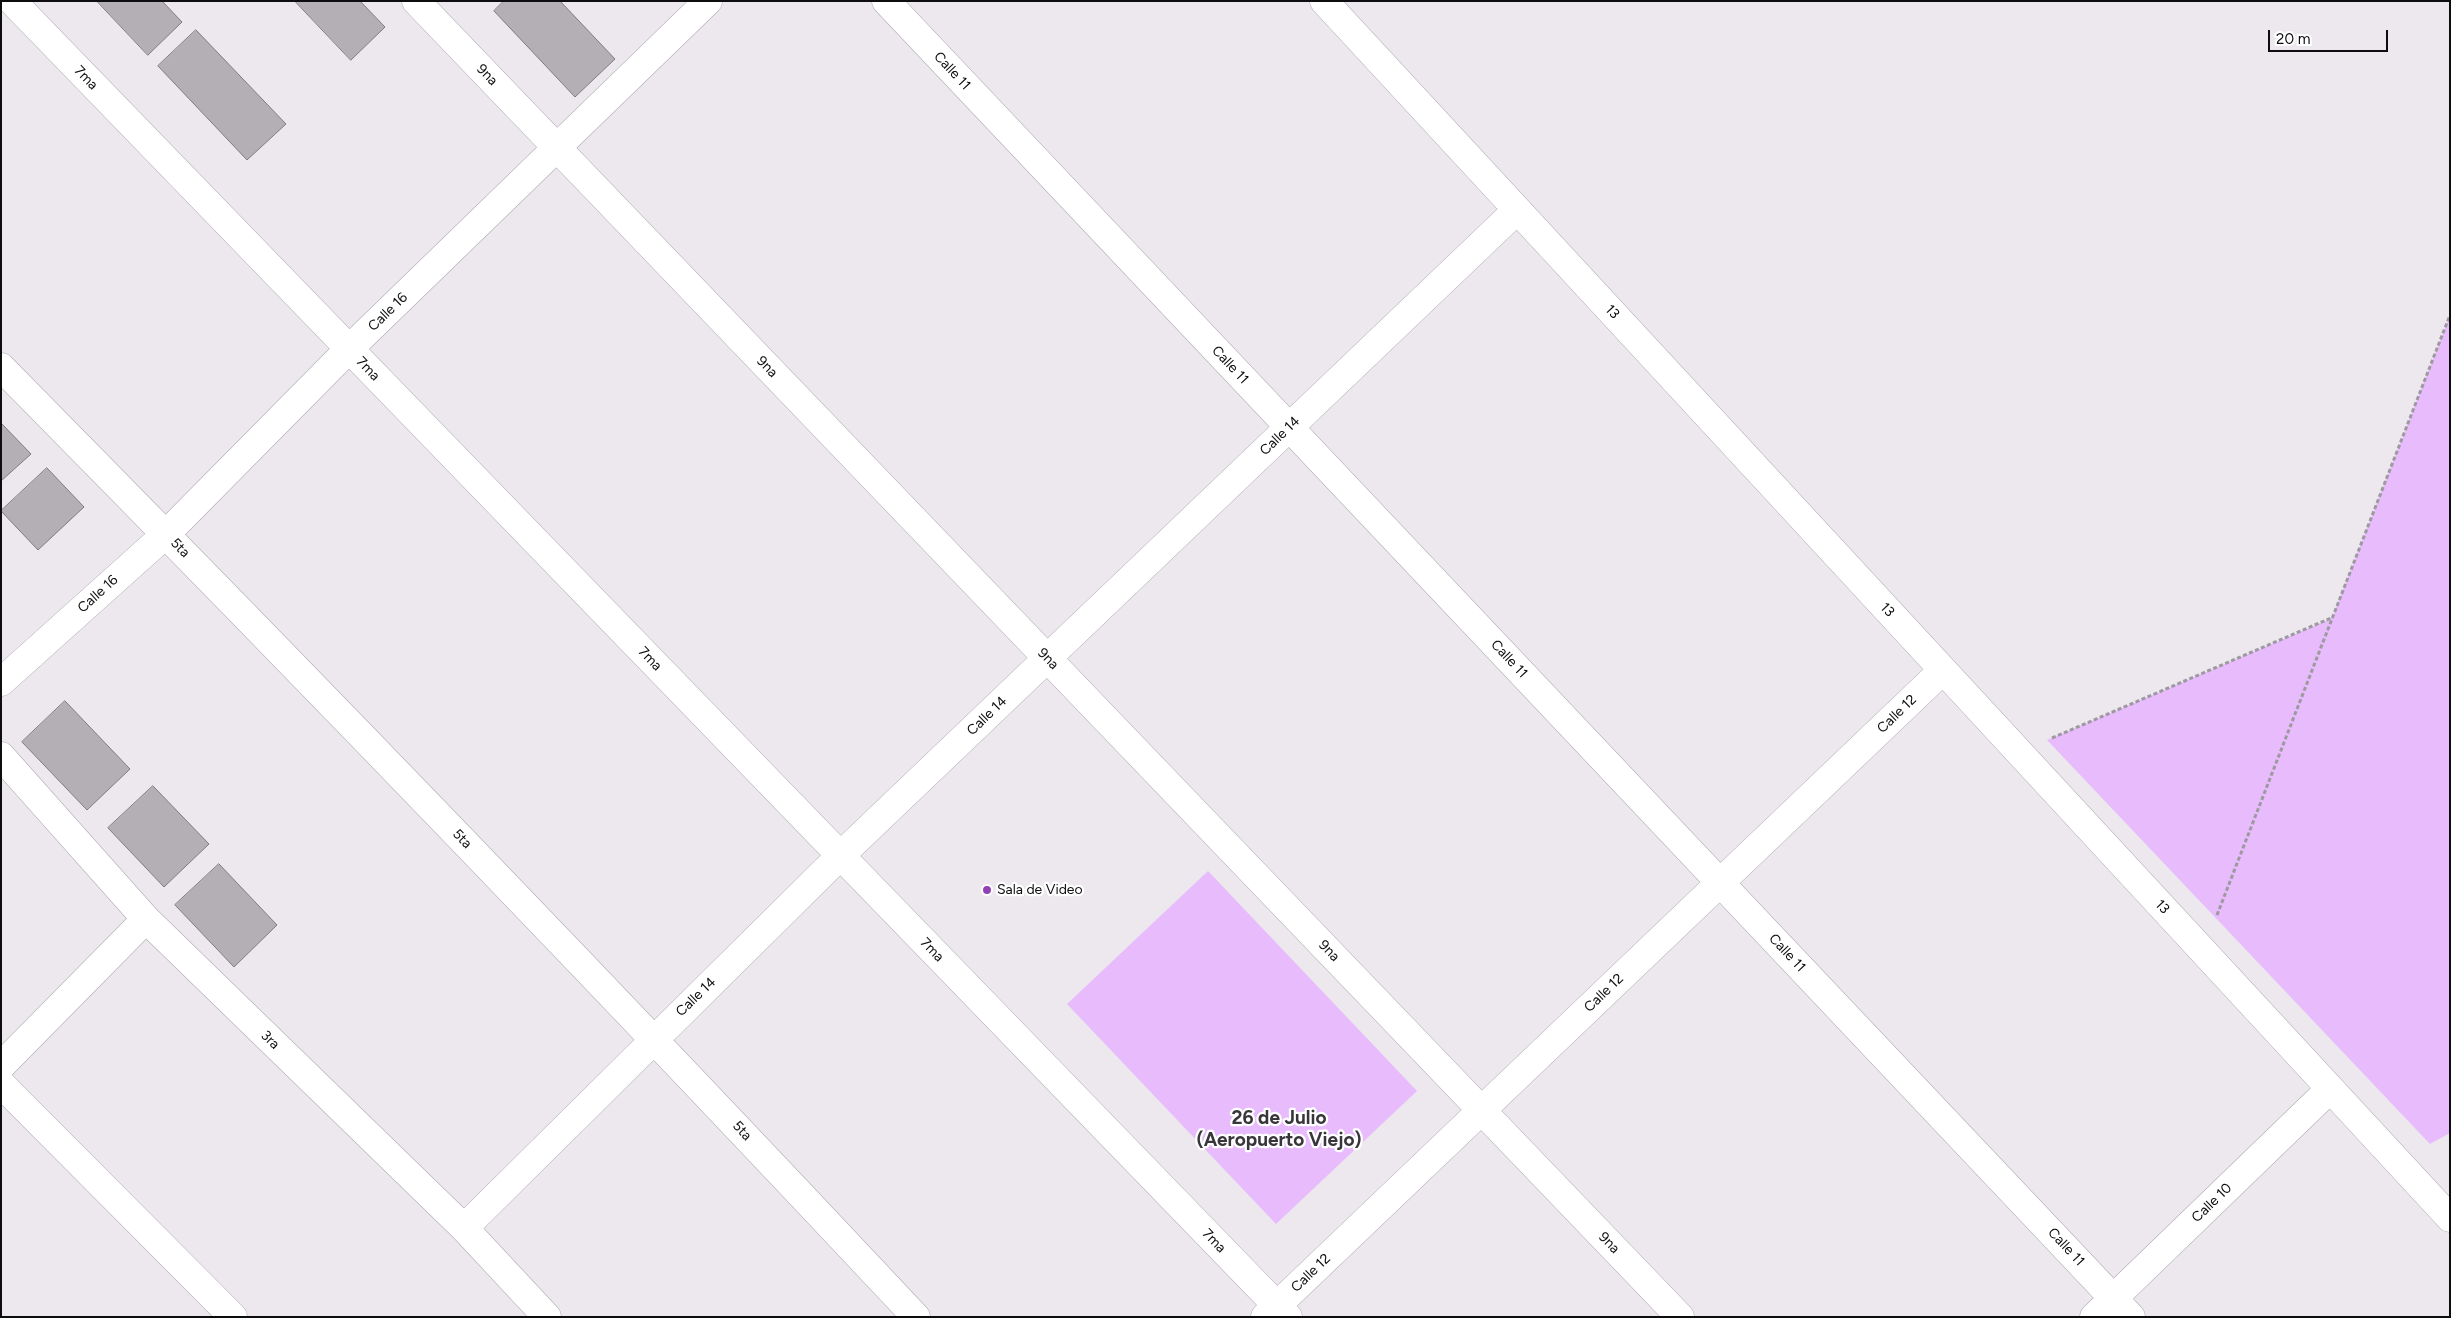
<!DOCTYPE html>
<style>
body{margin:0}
#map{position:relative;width:2451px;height:1318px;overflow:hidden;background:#ece8ee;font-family:Figtree,sans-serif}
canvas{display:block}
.frame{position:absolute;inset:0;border:2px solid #0d0c0e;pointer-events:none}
.scale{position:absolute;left:2268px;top:30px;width:120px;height:22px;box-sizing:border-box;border:2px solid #0d0c0e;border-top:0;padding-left:6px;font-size:15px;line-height:18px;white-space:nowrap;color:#0d0c0e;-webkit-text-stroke:4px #fff;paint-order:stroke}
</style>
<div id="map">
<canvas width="2451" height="1318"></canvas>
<div class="frame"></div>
<div class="scale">20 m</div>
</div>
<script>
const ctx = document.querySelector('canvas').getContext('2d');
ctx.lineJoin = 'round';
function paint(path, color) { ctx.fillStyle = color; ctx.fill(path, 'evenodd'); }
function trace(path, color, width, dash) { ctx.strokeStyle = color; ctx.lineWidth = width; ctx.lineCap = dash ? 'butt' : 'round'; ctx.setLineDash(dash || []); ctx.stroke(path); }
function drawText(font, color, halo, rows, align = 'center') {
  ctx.font = font + ' Figtree,sans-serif'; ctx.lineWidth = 4.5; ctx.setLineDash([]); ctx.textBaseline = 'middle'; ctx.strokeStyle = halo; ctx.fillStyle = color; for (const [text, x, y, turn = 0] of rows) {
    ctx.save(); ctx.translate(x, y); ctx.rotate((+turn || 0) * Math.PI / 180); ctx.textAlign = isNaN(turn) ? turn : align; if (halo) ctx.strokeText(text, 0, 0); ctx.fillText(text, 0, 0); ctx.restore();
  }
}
const green = new Path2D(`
 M2450,315v818l-20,11 -383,-404 285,-122z
 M1208,871l209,220 -141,133 -209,-220z`);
const building = new Path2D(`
 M97,1h65l20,21 -34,33z
 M295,1h65l25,26 -34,33z
 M504,1h56l55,58 -40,38 -81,-86z
 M196,30l90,94 -39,36 -89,-94z
 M1,423l30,31 -30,27z
 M47,468l37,39 -46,43 -37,-39z
 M65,701l65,68 -43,41 -65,-68z
 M153,786l56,58 -45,43 -56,-59z
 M219,864l58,61 -43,42 -59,-62z`);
const path = new Path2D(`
 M2052,738l279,-120
 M2217,915l233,-600`);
const street = new Path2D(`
 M12,1l1276,1316
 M416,1l1264,1316
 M886,1l1245,1316
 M1324,1l1126,1217
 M1,367c309,313 614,629 915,950
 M1,682l165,-148 183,-185 359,-348
 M1,756l145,163 318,309 83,89
 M1,1066l145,-147
 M1,1084l232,233
 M464,1228l376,-372 677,-646
 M1265,1317l678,-647
 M2094,1317l236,-228`);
const markers = [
 [987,890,5,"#9142b2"]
];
const streetNames = [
 ["Calle 11",952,71,47],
 ["9na",487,75,46],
 ["7ma",86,78,46],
 ["Calle 16",388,312,-44],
 ["13",1612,312,47],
 ["Calle 11",1230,365,47],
 ["9na",767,367,46],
 ["7ma",368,369,46],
 ["Calle 14",1280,436,-44],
 ["5ta",180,548,46],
 ["Calle 16",98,594,-42],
 ["13",1887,610,47],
 ["7ma",650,659,46],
 ["9na",1048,659,46],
 ["Calle 11",1509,659,47],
 ["Calle 12",1897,714,-44],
 ["Calle 14",987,716,-44],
 ["5ta",462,839,46],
 ["13",2162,907,47],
 ["7ma",932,950,46],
 ["9na",1329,951,46],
 ["Calle 11",1787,953,47],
 ["Calle 12",1604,993,-44],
 ["Calle 14",696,997,-44],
 ["3ra",270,1040,44],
 ["5ta",742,1131,47],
 ["Calle 10",2212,1203,-44],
 ["7ma",1214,1241,46],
 ["9na",1609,1243,46],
 ["Calle 11",2066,1247,47],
 ["Calle 12",1311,1273,-44]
];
const poiNames = [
 ["Sala de Video",997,890]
];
const districtNames = [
 ["26 de Julio",1279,1118],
 ["(Aeropuerto Viejo)",1279,1140]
];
paint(green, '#e7bbfc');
paint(building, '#b3afb5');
trace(building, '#7f7b81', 1);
trace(street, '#aeaab0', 29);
trace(path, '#9d9a9f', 3, [4, 2.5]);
trace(street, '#fff', 28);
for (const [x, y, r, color] of markers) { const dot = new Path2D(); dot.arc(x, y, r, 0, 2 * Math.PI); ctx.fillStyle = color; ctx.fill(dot); trace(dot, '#fff', 2); }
drawText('14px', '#0d0c0e', '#fff', streetNames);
drawText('14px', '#0d0c0e', '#fff', poiNames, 'left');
drawText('bold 19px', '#39363b', '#fff', districtNames);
</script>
